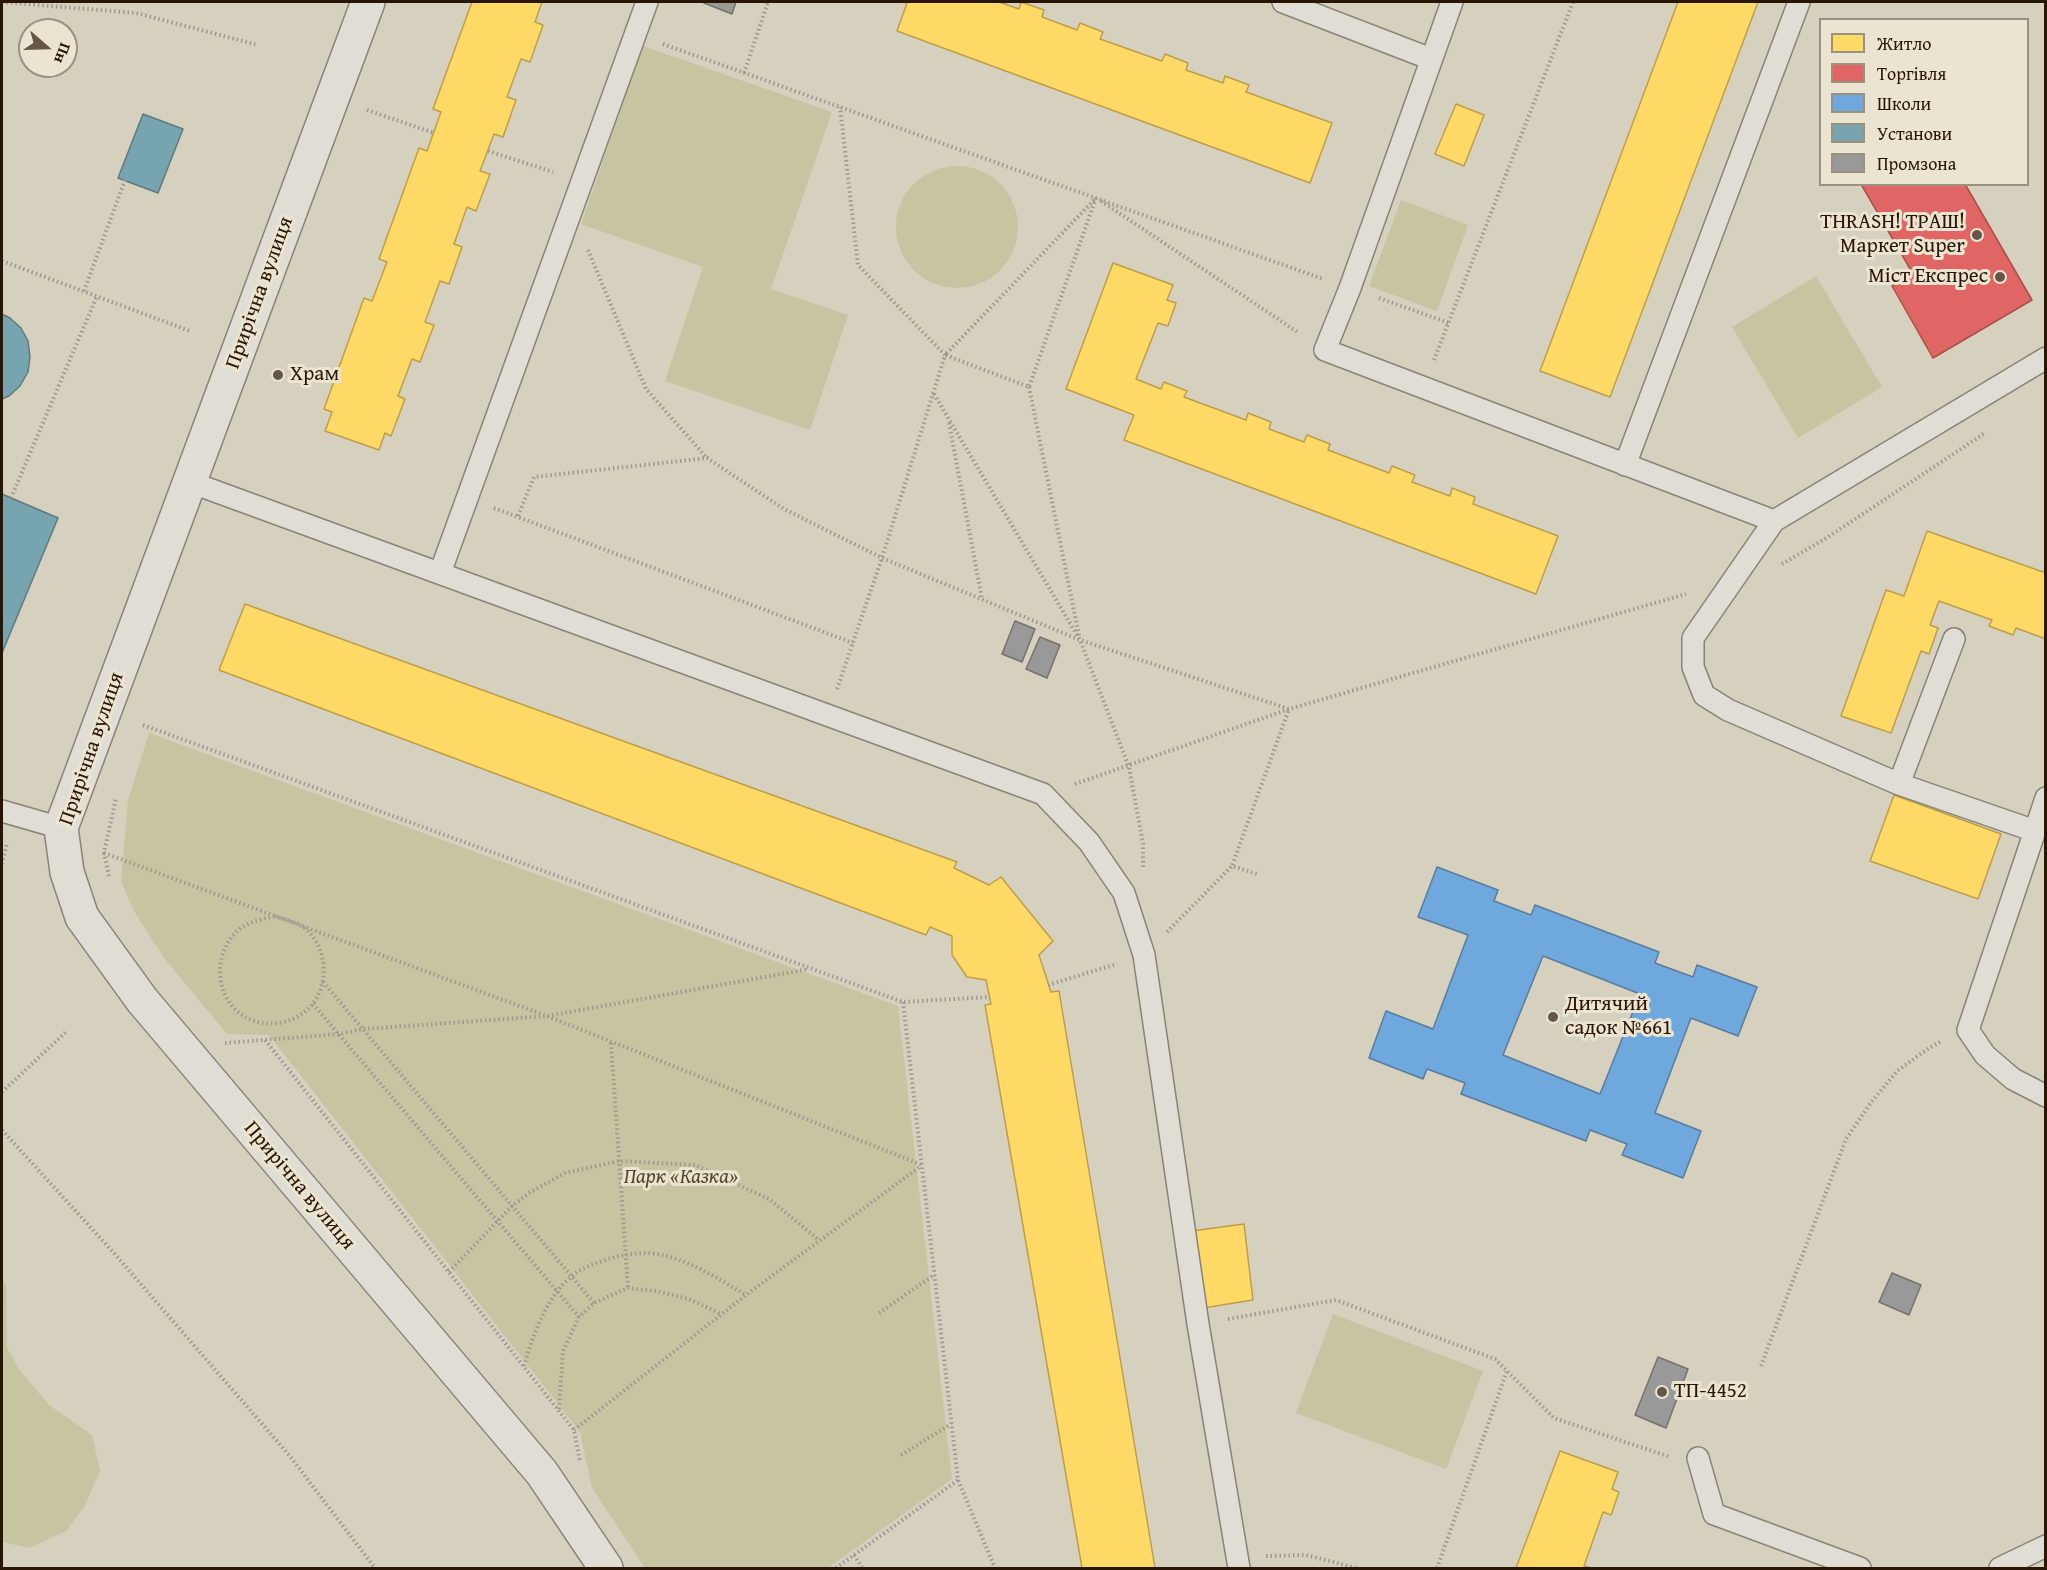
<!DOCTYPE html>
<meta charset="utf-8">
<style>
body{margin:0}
#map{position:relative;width:2047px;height:1570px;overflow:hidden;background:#d6d0bf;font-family:"Gentium Book Plus",serif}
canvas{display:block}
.frame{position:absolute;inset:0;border:3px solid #281504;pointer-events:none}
.legend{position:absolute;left:1819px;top:18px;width:210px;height:168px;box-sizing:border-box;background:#eae4d0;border:2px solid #9c917e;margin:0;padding:8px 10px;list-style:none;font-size:18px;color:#281504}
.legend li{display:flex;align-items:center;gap:12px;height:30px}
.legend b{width:30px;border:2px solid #9c917e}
.north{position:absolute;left:18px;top:18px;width:60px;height:60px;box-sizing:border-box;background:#eae4d0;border:2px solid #9c917e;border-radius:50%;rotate:110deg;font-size:16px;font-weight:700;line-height:24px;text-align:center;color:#281504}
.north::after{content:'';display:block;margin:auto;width:21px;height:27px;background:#655645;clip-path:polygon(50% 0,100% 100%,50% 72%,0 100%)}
</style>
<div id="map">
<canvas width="2047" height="1570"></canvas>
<div class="frame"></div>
<ul class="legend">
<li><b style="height:16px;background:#ffd966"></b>Житло</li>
<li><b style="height:16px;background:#e06666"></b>Торгівля</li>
<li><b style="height:16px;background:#6fa8dc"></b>Школи</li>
<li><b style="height:16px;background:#76a5af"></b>Установи</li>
<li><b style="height:16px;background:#999"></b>Промзона</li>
</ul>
<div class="north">Пн</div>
</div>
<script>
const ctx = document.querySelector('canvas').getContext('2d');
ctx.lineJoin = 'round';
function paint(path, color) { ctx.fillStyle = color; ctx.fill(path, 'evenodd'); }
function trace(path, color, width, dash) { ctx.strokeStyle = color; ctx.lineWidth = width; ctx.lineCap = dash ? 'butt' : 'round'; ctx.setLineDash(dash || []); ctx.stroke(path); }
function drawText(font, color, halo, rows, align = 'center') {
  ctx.font = font + ' "Gentium Book Plus",serif'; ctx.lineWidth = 6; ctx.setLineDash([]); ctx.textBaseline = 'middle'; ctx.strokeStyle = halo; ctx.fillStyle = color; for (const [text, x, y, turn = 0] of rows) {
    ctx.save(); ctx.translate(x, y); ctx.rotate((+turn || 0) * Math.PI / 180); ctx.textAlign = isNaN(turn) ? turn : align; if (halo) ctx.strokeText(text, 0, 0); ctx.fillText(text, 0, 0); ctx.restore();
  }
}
const green = new Path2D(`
 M643,46l189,66 -61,177 77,26 -38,115 -145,-49 38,-114 -122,-43z
 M896 227a61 61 0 1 1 122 0a61 61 0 1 1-122 0Z
 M1401,200l67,25 -31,86 -68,-25z
 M1816,276l66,111 -84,51 -66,-111z
 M149,733l749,273 54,473 -124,89h-183l-53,-80 -12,-56 -311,-397 -42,-1 -63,-76 -30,-47 -13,-30 7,-81z
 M2,1279l4,6 1,63 14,24 28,33 43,30 8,36 -16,36 -18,24 -36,17 -28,-6z
 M1333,1314l150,57 -37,98 -150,-56z`);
const homes = new Path2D(`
 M472,2h70l-7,20 8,3 -13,37 -9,-3 -14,38 9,3 -13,37 -9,-3 -14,37 10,3 -14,37 -9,-4 -13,37 8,3 -13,37 -9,-3 -15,41 9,3 -14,37 -8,-3 -14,37 7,3 -14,37 -6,-3 -6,17 -54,-19 7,-19 -8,-3 40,-111 8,3 15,-39 -8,-3 40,-111 8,3 14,-39 -8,-3z
 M902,2h97l20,7 2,-7 23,8 -2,7 35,13 3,-7 23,9 -3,7 62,22 3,-7 23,9 -2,7 37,13 2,-7 24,9 -3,7 86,31 -22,60 -413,-152 10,-28z
 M1678,2h80l-148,395 -70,-26z
 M1456,104l28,11 -20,51 -29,-12z
 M1113,263l60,22 -6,15 9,3 -8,23 -10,-3 -22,56 25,10 3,-7 23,9 -3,6 62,23 2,-7 23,9 -2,7 35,13 3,-7 23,9 -2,6 61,23 3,-7 23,9 -3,7 38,14 2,-8 23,9 -2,7 85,32 -22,58 -412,-154 10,-25 -68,-26z
 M1927,531l119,42v66l-30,-11 -3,7 -24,-9 3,-6 -53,-19 -9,24 8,3 -9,26 -8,-3 -30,82 -50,-17 45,-126 18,6z
 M245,604l712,258 -3,6 35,17 12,-8 52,64 -14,14 12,37 8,-1 96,577h-73l-97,-563 6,-1 -5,-24 -19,-3 -15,-22v-19l-22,-9 -4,8 -707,-265z
 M1894,795l107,39 -23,65 -108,-38z
 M1244,1224l9,76 -50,8 -11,-77z
 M1560,1451l58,21 -6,17 7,3 -8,23 -8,-3 -19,54 8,2h-76z`);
const shops = new Path2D(`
 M1861,184h104l67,116 -99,58 -41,-72 21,-12z`);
const schools = new Path2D(`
 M1437,867l61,23 -4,11 37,14 4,-10 124,47 -4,11 38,14 4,-12 60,22 -19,49 -47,-18 -36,95 46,18 -18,47 -61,-23 5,-11 -37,-14 -4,11 -125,-47 4,-11 -38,-14 -4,10 -54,-21 17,-47 47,18 35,-94 -50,-18zM1543,956l97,38 -40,100 -97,-39z`);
const public = new Path2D(`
 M143,114l40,15 -25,64 -40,-15z
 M2,314l8,4 11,10 7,13 2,16 -2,15 -8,14 -11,10 -7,3z
 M2,494l56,24 -56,135z`);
const industry = new Path2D(`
 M705,2h31l-4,12 -28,-11z
 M1015,621l20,8 -13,33 -20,-8z
 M1040,637l20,8 -13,33 -21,-9z
 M1892,1273l29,12 -12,30 -30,-13z
 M1658,1357l30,12 -22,59 -31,-13z`);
const path = new Path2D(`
 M2,2l134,11 122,32
 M663,44l660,235
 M744,73l24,-71
 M367,110l67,23
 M488,151l65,21
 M1096,198l-67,189 -84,-32z
 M1101,201l198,132
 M588,250l58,139 61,69
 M2,261l188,70
 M84,291l41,-111
 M1379,298l70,25
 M1434,360l139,-358
 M1029,387l50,249
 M934,394l146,246 49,127 14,77v23
 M949,423l33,176
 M11,498l86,-202
 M494,508l359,135
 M518,516l16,-39 173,-19 77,51 98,49 198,82 209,69 -57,157 25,8
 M1782,564l46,-27 157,-104
 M837,689l45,-131 63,-203 -87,-90 -18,-158
 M143,725l760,277 86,-5
 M1075,784l214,-75 397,-115
 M104,853l443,163 375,149
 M2,864l5,-21
 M109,876l-5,-23 12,-55
 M275,916c8,3 18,5 25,9 25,15 30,51 16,74 -17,28 -60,34 -83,8 -20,-23 -16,-60 7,-78 10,-8 23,-10 35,-13z
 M1167,932l65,-66
 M323,982l271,321
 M1048,985l69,-21
 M903,1002l55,478 37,88
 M313,1004l266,313
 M265,1040l309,390 6,32
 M225,1043l114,-9 25,-5 183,-13 262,-47
 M611,1043l17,245
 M2,1092l64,-60
 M2,1130l111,122 176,203 86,113
 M449,1272l63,-66 17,-13 36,-20 54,-12 76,4 74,34 50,41
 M879,1313l55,-38
 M1228,1319l108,-19 159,59 59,59 116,39
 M524,1366c8,-29 23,-70 47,-89 11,-10 24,-13 37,-18 17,-5 37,-8 55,-4 30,7 57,25 83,40
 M1761,1366l85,-227 24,-35 27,-33 32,-23 11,-6
 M559,1409l4,-58 16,-34 15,-14 34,-15 28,3 33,8 32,15
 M574,1430l172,-135 175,-129
 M901,1455l50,-31
 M854,1555l8,12
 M1266,1556l40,-1 50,13
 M836,1568l122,-88
 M1437,1568l70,-197`);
const lane = new Path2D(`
 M1283,2l148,57
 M1452,2l-102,286 -25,62 449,171
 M1625,465l174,-463
 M190,482l853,312 46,48 35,51 20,62 54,369 41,244
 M440,573l207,-571
 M1899,784l55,-145
 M2046,798l-78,232 17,25 28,24 33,17
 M2,811l59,17
 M2035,831l-136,-47 -171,-74 -24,-15 -11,-28v-29l81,-117 272,-163
 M1698,1458l16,56 146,54
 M2000,1568l46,-22`);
const street = new Path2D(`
 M368,2l-307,826 6,44 15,45 60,83 400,473 64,95`);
const markers = [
 [1977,235,6,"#655645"],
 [2000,277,6,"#655645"],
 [278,375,6,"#655645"],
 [1553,1017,6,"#655645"],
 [1662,1392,6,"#655645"]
];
const poiNames = [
 ["THRASH! ТРАШ!",1965,223,"right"],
 ["Маркет Super",1965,247,"right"],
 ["Міст Експрес",1988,277,"right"],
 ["Храм",290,375],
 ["Дитячий",1565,1005],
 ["садок №661",1565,1029],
 ["ТП-4452",1674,1392]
];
const streetNames = [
 ["Прирічна вулиця",260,293,-70],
 ["Прирічна вулиця",92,749,-71],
 ["Прирічна вулиця",299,1186,50]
];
const parkNames = [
 ["Парк «Казка»",681,1178]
];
paint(green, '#c7c4a1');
paint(homes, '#ffd966');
trace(homes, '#be9e49', 1.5);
paint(shops, '#e06666');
trace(shops, '#a94e49', 1.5);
paint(schools, '#6fa8dc');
trace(schools, '#5a7c9b', 1.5);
paint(public, '#76a5af');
trace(public, '#5f7a7c', 1.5);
paint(industry, '#999');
trace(industry, '#77716c', 1.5);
trace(lane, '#898377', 24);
trace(street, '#898377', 36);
trace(path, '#9c9890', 4, [1.5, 3]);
trace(lane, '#e0ddd4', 21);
trace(street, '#e0ddd4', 33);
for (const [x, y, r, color] of markers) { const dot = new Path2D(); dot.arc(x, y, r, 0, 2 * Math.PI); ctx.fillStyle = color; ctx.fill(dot); trace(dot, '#eae4d0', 2); }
drawText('21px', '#281504', '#eae4d0', poiNames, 'left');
drawText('21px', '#281504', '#eae4d0', streetNames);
drawText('italic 21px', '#54472c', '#eae4d0', parkNames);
</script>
